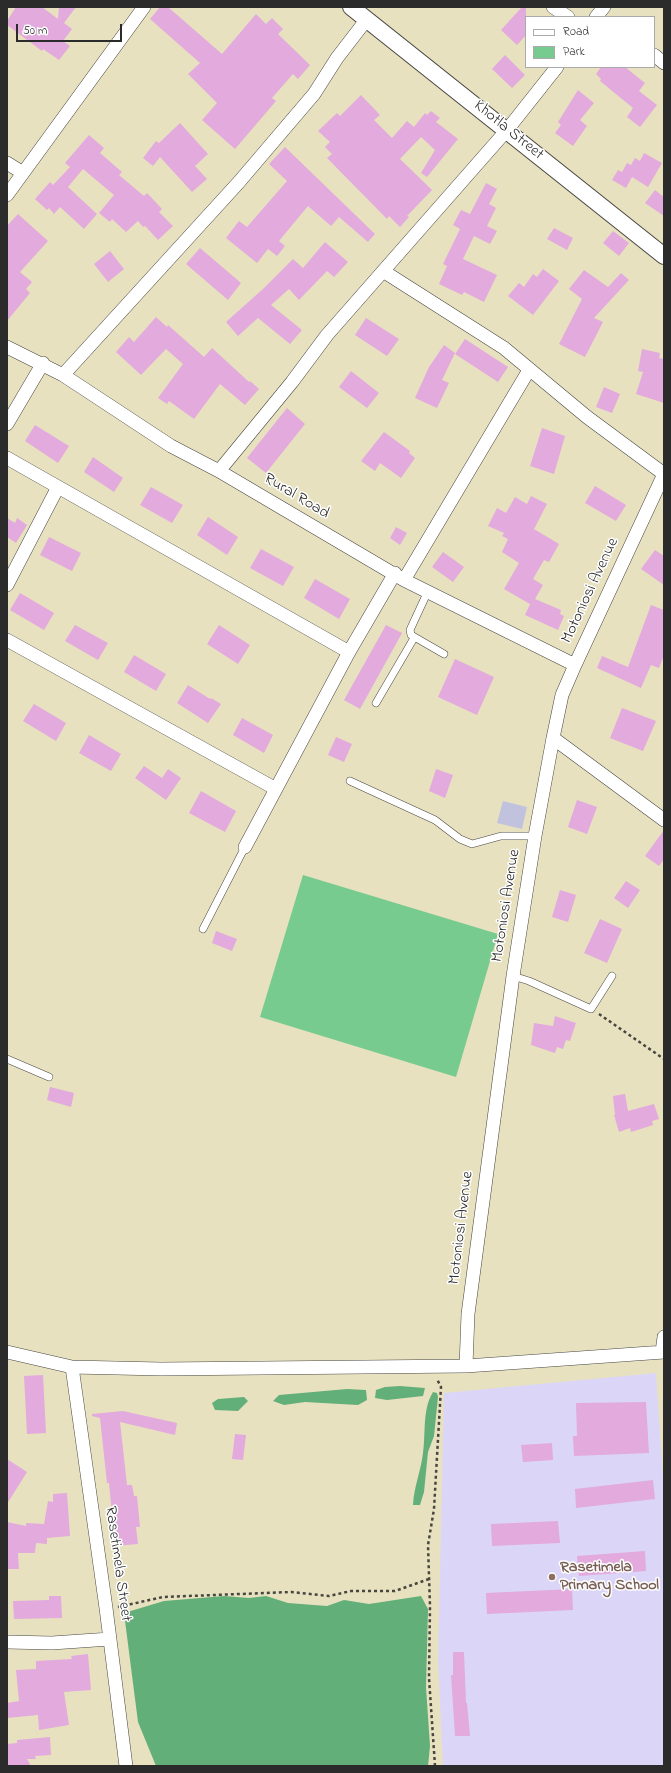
<!DOCTYPE html>
<style>
body{margin:0}
#map{position:relative;width:671px;height:1773px;overflow:hidden;background:#e8e1bf;font-family:"Indie Flower",sans-serif}
canvas{display:block}
.frame{position:absolute;inset:0;border:8px solid #2b2b2b;pointer-events:none}
.legend{position:absolute;left:525px;top:16px;width:130px;height:52px;box-sizing:border-box;background:#fff;border:1px solid #aaa;margin:0;padding:5px 7px;list-style:none;font-size:12px;color:#2b2b2b}
.legend li{display:flex;align-items:center;gap:8px;height:20px}
.legend b{width:20px;border:1px solid #aaa}
.scale{position:absolute;left:16px;top:24px;width:106px;height:18px;box-sizing:border-box;border:2px solid #2b2b2b;border-top:0;padding-left:5px;font-size:12px;line-height:14px;white-space:nowrap;color:#2b2b2b;-webkit-text-stroke:3px #fff;paint-order:stroke}
</style>
<div id="map">
<canvas width="671" height="1773"></canvas>
<div class="frame"></div>
<ul class="legend">
<li><b style="height:5px;background:#fff"></b>Road</li>
<li><b style="height:11px;background:#78cb8e"></b>Park</li>
</ul>
<div class="scale">50 m</div>
</div>
<script>
const ctx = document.querySelector('canvas').getContext('2d');
ctx.lineJoin = 'round';
function paint(path, color) { ctx.fillStyle = color; ctx.fill(path, 'evenodd'); }
function trace(path, color, width, dash) { ctx.strokeStyle = color; ctx.lineWidth = width; ctx.lineCap = dash ? 'butt' : 'round'; ctx.setLineDash(dash || []); ctx.stroke(path); }
function drawText(font, color, halo, rows, align = 'center') {
  ctx.font = font + ' "Indie Flower",sans-serif'; ctx.lineWidth = 3; ctx.setLineDash([]); ctx.textBaseline = 'middle'; ctx.strokeStyle = halo; ctx.fillStyle = color; for (const [text, x, y, turn = 0] of rows) {
    ctx.save(); ctx.translate(x, y); ctx.rotate((+turn || 0) * Math.PI / 180); ctx.textAlign = isNaN(turn) ? turn : align; if (halo) ctx.strokeText(text, 0, 0); ctx.fillText(text, 0, 0); ctx.restore();
  }
}
const built = new Path2D(`
 M656,1373l8,120v273h-221l-5,-105 6,-268z`);
const industrial = new Path2D(`
 M503,801l24,6 -5,22 -25,-6z`);
const green = new Path2D(`
 M303,875l195,59 -42,143 -196,-60z`);
const forest = new Path2D(`
 M400,1386l25,2 -2,8 -36,4 -12,-2 1,-8 9,-3z
 M347,1389l19,1 1,10 -9,5 -53,-3 -21,3 -11,-4 6,-6z
 M433,1392l4,1 1,4 -4,39 -6,16 -4,40 -4,13h-7c1,-19 8,-34 10,-52 3,-20 -1,-43 10,-61z
 M244,1397l4,4 -10,10 -23,-1 -3,-7 6,-4z
 M224,1596l25,2 17,-2 22,7 39,3 17,-6 25,4 52,-8 7,13 -2,78 4,59 -2,20h-272l-18,-44 -14,-109 40,-12z`);
const building = new Path2D(`
 M16,7h26l16,12 1,-12h17l-12,16 8,6 -9,12 7,5 -11,14 -16,-11 -1,2 -35,-26v-4z
 M160,7h8l54,47 34,-40 10,10 6,-6 11,11 -5,5 32,31 -12,14 -5,-5 -21,24 4,3 -41,48 -33,-29 15,-17 -29,-29 12,-11 -50,-44z
 M522,7h4v28l-9,10 -16,-15z
 M505,55l20,20 -13,13 -20,-19z
 M601,67h24l20,16 -6,8 18,14 -17,22 -13,-10 6,-9 -33,-27 1,-2 -5,-5z
 M578,90l16,13 -14,17 7,6 -14,20 -18,-13 6,-8 -3,-3z
 M361,95l19,20 -6,5 18,18 15,-17 7,6 11,-14 2,2 4,-4 9,7 -4,4 22,17 -31,38 -6,-4 14,-23 -14,-13 -21,22 32,31 -25,26 2,1 -9,10 -11,-11 -2,3 -60,-61 5,-4 -7,-7 5,-5 -12,-11 19,-18 3,3z
 M180,123l28,31 -13,12 12,13 -15,13 -32,-35 -7,9 -10,-8 13,-17 3,2z
 M89,135l15,13 -4,5 22,19 -3,3 25,21 3,-3 15,16 -3,3 14,14 -15,14 -13,-14 -2,1 -5,-6 -12,11 -14,-13 -2,3 -11,-9 15,-18 -31,-26 -15,18 29,27 -13,15 -24,-22 -6,7 -5,-6 -2,2 -12,-11 15,-17 3,3 17,-18 -5,-4z
 M285,147l90,87 -7,8 -29,-25 -8,9 -23,-20 -29,35 6,5 -8,10 -9,-7 -11,14 -31,-25 13,-17 8,6 40,-46 -18,-17z
 M644,153l18,10 -14,24 -16,-10 -6,11 -14,-8 6,-10 4,2 5,-9 4,2 4,-7 5,3z
 M486,183l11,6 -8,15 7,4 -9,18 10,5 -7,13 -16,-8 -11,23 34,16 -13,27 -20,-10 -2,3 -23,-11 8,-18 -4,-2 17,-35 -7,-4 8,-15 9,4z
 M655,190l9,7v19l-19,-13z
 M18,214l30,27 -28,31 12,10 -6,7 4,4 -23,28v-95z
 M554,228l19,10 -6,12 -20,-11z
 M613,231l16,12 -10,13 -16,-13z
 M325,242l23,20 -14,15 -7,-6 -28,29 -10,-11 -18,16 31,25 -12,14 -32,-26 -20,18 -12,-14 38,-34 29,-29 10,9z
 M200,248l41,35 -13,17 -42,-36z
 M110,251l14,18 -16,13 -14,-18z
 M543,269l16,12 -26,34 -25,-19 11,-13 5,4 9,-13 4,3z
 M584,270l24,17 13,-14 8,7 -35,38 9,4 -18,35 -26,-13 23,-45 -13,-10z
 M156,317l11,10 1,-2 36,32 8,-9 37,34 1,-1 9,8 -14,16 -25,-21 -26,35 -25,-18 -2,3 -9,-6 25,-34 -17,-15 -25,26 -25,-23 13,-15 5,5z
 M366,318l33,21 -12,17 -32,-21z
 M465,339l43,28 -10,15 -43,-28z
 M444,345l11,8 -13,27 7,3 -12,25 -22,-10 14,-31z
 M642,349l18,4 -1,5 5,1v44l-28,-9 7,-22 -5,-1z
 M351,371l28,22 -12,15 -28,-21z
 M604,387l16,7 -8,19 -16,-6z
 M287,408l18,16 -39,49 -19,-15z
 M35,425l34,21 -11,17 -33,-22z
 M542,428l23,8 -11,38 -24,-8z
 M384,432l26,19 -1,2 6,5 -14,20 -21,-15 -5,8 -14,-10z
 M93,457l30,21 -9,14 -30,-20z
 M595,486l31,19 -10,16 -31,-18z
 M151,487l32,18 -11,18 -32,-18z
 M531,496l16,8 -13,25 25,15 -10,18 -5,-2 -11,19 10,6 -8,14 26,11 -1,4 4,2 -6,14 -33,-15 5,-11 -26,-15 15,-26 -17,-11 6,-13 -6,-3 2,-3 -16,-7 9,-18 9,5 9,-16 12,7z
 M208,517l30,20 -11,18 -30,-20z
 M7,518l8,5 2,-5 10,7 -11,18 -9,-6z
 M396,527l11,6 -7,12 -10,-7z
 M49,537l32,16 -9,18 -32,-16z
 M261,549l33,18 -11,19 -33,-18z
 M655,550l9,6v29l-23,-16z
 M443,552l21,15 -11,15 -21,-15z
 M315,579l35,20 -11,20 -35,-21z
 M20,593l34,20 -10,17 -34,-20z
 M651,605l13,5v45l-5,13 -8,-3 -10,23 -44,-20 5,-12 26,11z
 M75,625l33,18 -10,17 -33,-19z
 M219,625l31,20 -12,19 -31,-20z
 M386,625l16,8 -42,76 -16,-9z
 M134,655l32,19 -10,17 -32,-19z
 M455,659l39,18 -17,38 -39,-18z
 M188,685l22,14 1,-1 10,6 -13,19 -31,-20z
 M34,704l32,19 -10,18 -33,-20z
 M622,708l34,13 -13,30 -33,-13z
 M242,718l31,17 -9,18 -31,-18z
 M89,735l32,19 -10,17 -32,-18z
 M336,737l16,7 -8,18 -16,-7z
 M144,766l18,12 6,-9 13,9 -15,22 -31,-22z
 M436,769l17,6 -8,23 -16,-7z
 M201,791l35,20 -11,21 -36,-19z
 M577,800l20,7 -10,27 -19,-7z
 M664,830v29l-5,7 -14,-10z
 M626,881l14,9 -12,18 -14,-10z
 M560,890l16,5 -8,27 -16,-5z
 M600,919l22,10 -15,34 -23,-10z
 M216,931l21,8 -5,12 -20,-8z
 M555,1016l21,7 -6,18 -4,-1 -3,9 -6,-2 -2,6 -24,-8 3,-22 19,3z
 M50,1087l24,6 -3,14 -24,-7z
 M625,1094l3,17 26,-7 5,15 -7,2 1,4 -22,7 -1,-4 -11,4 -5,-17h1l-2,-19z
 M43,1375l3,58 -19,1 -3,-58z
 M646,1402l3,51 -75,3 -1,-20h4l-1,-33z
 M123,1411l54,12 -2,12 -55,-13 7,63h5l2,11h3l3,31h-4l2,17 -23,2 -6,-63h-2l-7,-65 -8,-2v-2z
 M235,1434l11,1 -3,25 -11,-1z
 M552,1443l1,17 -30,2 -2,-17z
 M7,1459l20,13 -20,32z
 M653,1480l2,19 -79,9 -1,-19z
 M67,1493l3,43 -23,2v6l-11,-1 -1,10h-17l1,16h-12v-47l19,4v-3l18,1 4,-23 5,1v-8z
 M558,1521l2,22 -68,3 -1,-22z
 M645,1551l1,20 -67,5 -2,-20z
 M572,1589l1,21 -86,4 -1,-21z
 M49,1596h12l1,22 -48,1 -1,-18 36,-1z
 M453,1652h11l2,51h1l3,33h-15l-4,-61h2z
 M88,1654l3,36 -27,2 5,33 -30,5 -1,-15 -31,3v-15l12,-2 -3,-31 20,-1v-8l36,-2 -1,-3z
 M50,1737l1,18 -16,1 1,3h-9l4,7h-24v-22l10,-1v-3z`);
const path = new Path2D(`
 M599,1014l65,45
 M118,1607l45,-10 128,-5 38,4 22,-5h44l34,-12
 M435,1766l-6,-88 1,-72 -2,-61 6,-36 7,-122 -4,-8`);
const service = new Path2D(`
 M428,591l-18,39 1,5 33,19
 M376,703l38,-65
 M350,781l85,39 25,19 12,5 29,-8h34
 M203,929l42,-82
 M513,976l16,5 62,28 21,-33
 M7,1059l42,18`);
const minor = new Path2D(`
 M553,7l15,10
 M596,17l8,-10
 M654,55l10,8
 M7,163l16,10
 M7,195l137,-188
 M383,271l121,77 83,69 77,57
 M7,347l56,28 108,71 48,25 185,109 171,85
 M63,375l176,-193 75,-88 23,-36 30,-39
 M7,424l36,-61
 M7,458l342,194
 M219,471l73,-89 35,-47 180,-205 50,-63
 M404,580l125,-210
 M7,585l51,-98
 M7,640l269,149
 M553,738l111,82
 M245,847l104,-195 46,-79
 M7,1352l65,15 89,2 305,-3 198,-14
 M662,1352l2,-15
 M466,1366l2,-52 45,-338 22,-140 18,-98 9,-43 13,-30 89,-191
 M72,1367l34,241 20,158
 M7,1642l45,1 58,-4`);
const tertiary = new Path2D(`
 M351,7l313,249`);
const markers = [
 [552,1577,4,"#8d6e63"]
];
const streetNames = [
 ["Khotla Street",508,131,39],
 ["Rural Road",296,497,31],
 ["Motoniosi Avenue",591,591,-65],
 ["Motoniosi Avenue",507,906,-81],
 ["Motoniosi Avenue",462,1228,-83],
 ["Rasetimela Street",117,1564,82]
];
const educationNames = [
 ["Rasetimela",560,1568],
 ["Primary School",560,1586]
];
paint(built, '#dbd6f7');
paint(industrial, '#c1c2dd');
paint(green, '#78cb8e');
paint(forest, '#62af79');
paint(building, '#e2aadd');
trace(service, '#474641', 8);
trace(minor, '#474641', 14);
trace(tertiary, '#474641', 18);
trace(path, '#474641', 2.5, [3, 3]);
trace(service, '#fff', 7);
trace(minor, '#fff', 13);
trace(tertiary, '#fff', 16);
for (const [x, y, r, color] of markers) { const dot = new Path2D(); dot.arc(x, y, r, 0, 2 * Math.PI); ctx.fillStyle = color; ctx.fill(dot); trace(dot, '#fff', 1.5); }
drawText('16px', '#2b2b2b', '#fff', streetNames);
drawText('bold 16px', '#785e54', '#fff', educationNames, 'left');
</script>
